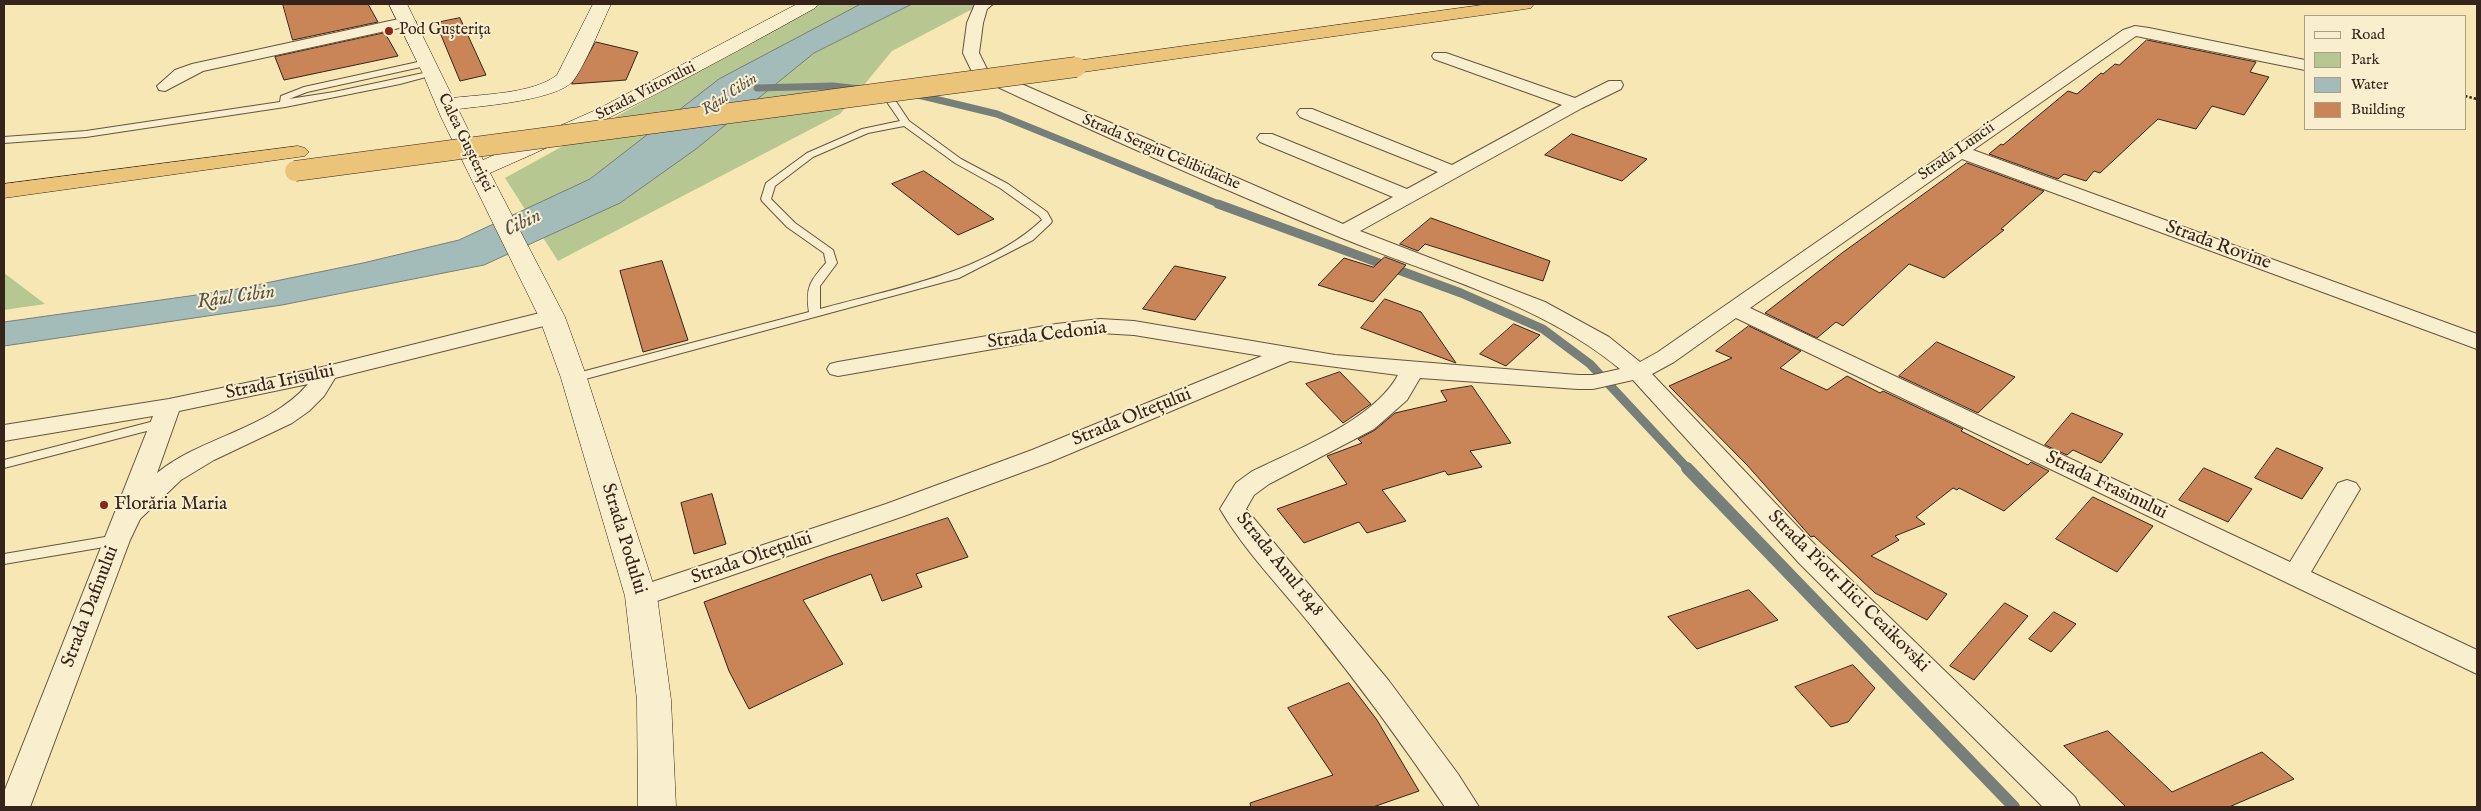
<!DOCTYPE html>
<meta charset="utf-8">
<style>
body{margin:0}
#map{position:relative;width:2481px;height:811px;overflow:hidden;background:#f6e7b4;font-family:"IM FELL English",serif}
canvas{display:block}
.frame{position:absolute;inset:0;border:5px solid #36231b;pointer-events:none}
.legend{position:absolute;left:2304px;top:15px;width:162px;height:115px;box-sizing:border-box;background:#f9efce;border:1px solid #ab9d86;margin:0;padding:6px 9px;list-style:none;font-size:15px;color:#36231b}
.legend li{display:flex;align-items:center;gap:10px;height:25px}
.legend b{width:25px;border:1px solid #ab9d86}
</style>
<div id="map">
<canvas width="2481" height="811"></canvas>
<div class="frame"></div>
<ul class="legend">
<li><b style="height:6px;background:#f9efce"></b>Road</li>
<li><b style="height:14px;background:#b6c792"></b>Park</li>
<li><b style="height:14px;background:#a3bcb9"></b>Water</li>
<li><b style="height:14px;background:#c98457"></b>Building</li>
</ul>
</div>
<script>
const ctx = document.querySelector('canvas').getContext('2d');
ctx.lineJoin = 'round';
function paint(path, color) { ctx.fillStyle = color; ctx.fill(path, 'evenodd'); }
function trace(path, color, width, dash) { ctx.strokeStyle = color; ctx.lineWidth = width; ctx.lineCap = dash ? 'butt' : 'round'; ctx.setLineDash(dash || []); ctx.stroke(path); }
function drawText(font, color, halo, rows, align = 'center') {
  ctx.font = font + ' "IM FELL English",serif'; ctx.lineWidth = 4; ctx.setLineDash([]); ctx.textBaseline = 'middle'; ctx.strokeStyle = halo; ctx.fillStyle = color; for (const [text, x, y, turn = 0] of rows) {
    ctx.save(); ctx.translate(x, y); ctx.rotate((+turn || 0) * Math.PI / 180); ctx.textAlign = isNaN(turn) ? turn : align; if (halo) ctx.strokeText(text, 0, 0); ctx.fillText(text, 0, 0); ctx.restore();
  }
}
const green = new Path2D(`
 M820,4h162l-90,47 -52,63 -282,147 -53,-83z
 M4,273l41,31 -41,6z`);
const water = new Path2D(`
 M861,4h51l-98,49 -118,96 -76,54 -136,62 -202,40 -278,41v-24l228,-32 131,-27 96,-23 131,-61 129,-100z`);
const streamFar2 = new Path2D(`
 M757,88l76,-2 27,3
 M914,94l83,20 224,91`);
const streamFar1 = new Path2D(`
 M1218,204l243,89 82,36 47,35 98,105`);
const stream = new Path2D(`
 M1687,468l327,339`);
const building = new Path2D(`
 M283,4h85l10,18 -85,18z
 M460,18l26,57 -26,6 -24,-58z
 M385,33l13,23 -114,24 -9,-23z
 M2147,40l109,22 -6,10 19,5 -25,38 -32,-9 -16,23 -38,-10 -58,54 -6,-2 -8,10 -22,-7 -6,5 -69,-25 12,-10 2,1 65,-54 9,3 24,-21 2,1 12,-10 4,1z
 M596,42l42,10 -12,28 -54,4z
 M1572,134l75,25 -25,22 -77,-26z
 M1967,163l77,28 -43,38 3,1 -60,48 -35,-14 -66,62 -7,-4 -19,16 -52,-25 77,-60z
 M924,171l70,48 -36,16 -66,-51z
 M1431,218l119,43 -7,20 -118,-37 -7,7 -18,-7z
 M1385,257l21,8 -33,37 -55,-17 26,-27 29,9z
 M662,261l26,79 -45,12 -23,-81z
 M1175,266l51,11 -31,43 -52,-11z
 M1385,299l36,13 35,51 -95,-35z
 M1514,324l26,11 -34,31 -26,-12z
 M1749,326l52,25 -21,17 47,22 20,-14 33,17 3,-2 80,38 -2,2 67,34 3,-3 18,9 -45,40 -45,-23 -2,2 -4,-2 -37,29 9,7 -30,12 4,4 -28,16 76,38 -20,26 -52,-27 -61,-57 -3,1 -64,-72 -78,-79 63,-28 -16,-7z
 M1937,342l78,35 -37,36 -79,-37z
 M1340,372l31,32 -28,19 -37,-39z
 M1472,386l39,57 -41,8 12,16 -34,8 -3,-4 -63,19 24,31 -39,12 -8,-11 -55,21 -27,-34 70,-25 -20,-28 35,-13 -4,-4 17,-9 20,-17 52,-12 -6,-10z
 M2072,413l51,21 -22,29 -28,-13 -6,5 -22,-10z
 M2277,448l46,20 -21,31 -47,-21z
 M2204,468l48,21 -24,33 -49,-22z
 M712,494l14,50 -32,10 -13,-51z
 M2093,497l60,29 -36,46 -61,-33z
 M948,518l20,39 -52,17 6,13 -40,14 -11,-27 -68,26 40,64 -94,45 -20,-38 -25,-69 124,-45z
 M1749,590l29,30 -81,29 -29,-32z
 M2005,603l23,13 -54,64 -24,-14z
 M2054,612l22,12 -25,28 -22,-13z
 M1853,665l22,23 -27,34 -17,5 -36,-40z
 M1349,683l28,37 42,71 -46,16h-122l-1,-4 83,-28 -45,-67z
 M2108,731l64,61 90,-40 32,27 -65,28h-103l-62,-61z`);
const path = new Path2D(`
 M2465,96l12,3`);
const lane = new Path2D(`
 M427,60l4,3 -1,2 -123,27 -18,7 45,-7 99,-21 4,3 -37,10 -115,23 -199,30 -82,6v-6l82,-6 194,-29 1,-6 23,-9z
 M892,99l3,1 14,21 52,38 47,25 39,28 5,9 -1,2 -18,17 -74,38 -381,103h-8l-2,-3 2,-3 239,-63c-4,-25 2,-32 17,-49l-2,-10 -37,-26 -25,-26 -1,-2 5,-16 41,-30 55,-24 38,-8 -13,-19zM904,126l51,37 45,25 39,28 3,4c-56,53 -150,69 -222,89v-23l17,-23 -4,-13 -38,-27 -24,-24 4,-13 38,-29 55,-24z
 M162,419l4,1 2,3 -2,3 -162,42v-8z
 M117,535l5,1 2,4 -2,4 -118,20v-10z`);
const street = new Path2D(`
 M975,4h18l-6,5 -4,14 -4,30 8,16 356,155 50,-27 -133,-55 -3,-4 3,-4h12l135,55 31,-17 -138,-55 -3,-4 3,-4h12l140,56 110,-60 -128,-46 -2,-3 2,-3h12l129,45 34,-17h12l2,4 -2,4 -39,19 -222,123 185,71 64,35 31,25 18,-10 465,-322 12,-4 14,2 156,32v10l-169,-34 -163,114 504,184v15l-515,-190 -212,149 540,254 48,-79 9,-3 9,3 4,6 -49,83 166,78v24l-741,-356 -62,44 -22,12 167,175 256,248 5,10h-37l-244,-244 -166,-183 -40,9h-15l-158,-11 -13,22 -33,29 -105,55 -15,11 -8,14 143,172 69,93 21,33h-34c-41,-61 -85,-121 -131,-178 -32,-40 -68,-76 -94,-120l16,-26 15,-11c46,-23 122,-51 147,-97l-108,-14 -240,101 -146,54 -253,87 -10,3 -10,-3 -4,-7 4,-7 255,-85 146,-54 230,-94 -128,-21 -34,-2 -44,5 -218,38 -8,-2 -3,-5 3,-5 8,-2 218,-38 44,-5 34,2 201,34 243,20h15l27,-6c-81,-67 -187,-93 -283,-133 -122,-50 -243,-104 -363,-160l-11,-23 4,-30z
 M408,17l8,5 -3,3 -210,46 -38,20 -6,-1 -2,-4 18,-16 17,-6z
 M552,310l8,2 3,5 -3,5 -225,56 -11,18 -15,15 -17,12 -78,37 -33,20 -41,39 -10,21 -100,267h-26v-15l149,-376 -149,25v-16l165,-26 158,-33zM308,384c-39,46 -106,52 -151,89l22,-62z`);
const secondary = new Path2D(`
 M389,4h18l46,94c30,-4 80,-4 104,-23l36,-71h18c-10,21 -25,60 -38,77 -16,19 -90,25 -115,28l25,51 115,-51 199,-105h21l-3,4c-106,59 -213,117 -325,165l75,144 22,61 70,218 14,104 5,107h-38l-1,-107 -12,-104 -64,-218 -22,-61 -98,-200 -18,-43z`);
const highway = new Path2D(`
 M1489,4h45l-3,4 -6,1 -449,64 -7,-2 -3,-4 3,-4 7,-2z
 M298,146l7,2 4,4 -4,4 -301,42v-14z`);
const highwayBridge = new Path2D(`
 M295,171l781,-104`);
const markers = [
 [389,31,5,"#8f2418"],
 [104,505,5,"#8f2418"]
];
const farPoinames = [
 ["Pod Gușterița",399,31]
];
const farStreetnames = [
 ["Strada Viitorului",646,92,-27],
 ["Calea Gușteriței",465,143,64],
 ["Strada Luncii",1957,152,-35],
 ["Strada Sergiu Celibidache",1161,153,23]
];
const farWaternames = [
 ["Râul Cibin",730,95,-33]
];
const streetNames = [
 ["Strada Rovine",2218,246,20],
 ["Strada Cedonia",1047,336,-7],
 ["Strada Irisului",280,383,-12],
 ["Strada Oltețului",1132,418,-22],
 ["Strada Frasinului",2106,486,26],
 ["Strada Podului",623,539,73],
 ["Strada Oltețului",752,559,-19],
 ["Strada Anul 1848",1279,565,51],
 ["Strada Piotr Ilici Ceaikovski",1848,592,45],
 ["Strada Dafinului",91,607,-69]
];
const poiNames = [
 ["Florăria Maria",114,505]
];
const waterNames = [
 ["Cibin",523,224,-26],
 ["Râul Cibin",236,298,-8]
];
paint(green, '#b6c792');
paint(water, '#a3bcb9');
trace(water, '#777f7a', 1);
trace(streamFar2, '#777f7a', 7);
trace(streamFar1, '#777f7a', 9);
trace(stream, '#777f7a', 12);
paint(building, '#c98457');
trace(building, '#36231b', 1);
trace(lane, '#665441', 2);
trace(street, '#665441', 2);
trace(secondary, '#36231b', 1);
trace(highway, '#36231b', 1);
trace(path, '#36231b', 2.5, [2.5, 2]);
paint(lane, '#f9efce');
paint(street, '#f9efce');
paint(secondary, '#f9efce');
paint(highway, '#ebc47a');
trace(highwayBridge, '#36231b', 21, []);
trace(highwayBridge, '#ebc47a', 20);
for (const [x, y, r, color] of markers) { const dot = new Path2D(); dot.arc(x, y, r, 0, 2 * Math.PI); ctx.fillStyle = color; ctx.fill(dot); trace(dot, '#f9efce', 2); }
drawText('16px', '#36231b', '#f9efce', farPoinames, 'left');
drawText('16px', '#36231b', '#f9efce', farStreetnames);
drawText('italic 16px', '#57514a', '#f9efce', farWaternames);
drawText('19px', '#36231b', '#f9efce', streetNames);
drawText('19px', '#36231b', '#f9efce', poiNames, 'left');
drawText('italic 20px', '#57514a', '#f9efce', waterNames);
</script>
